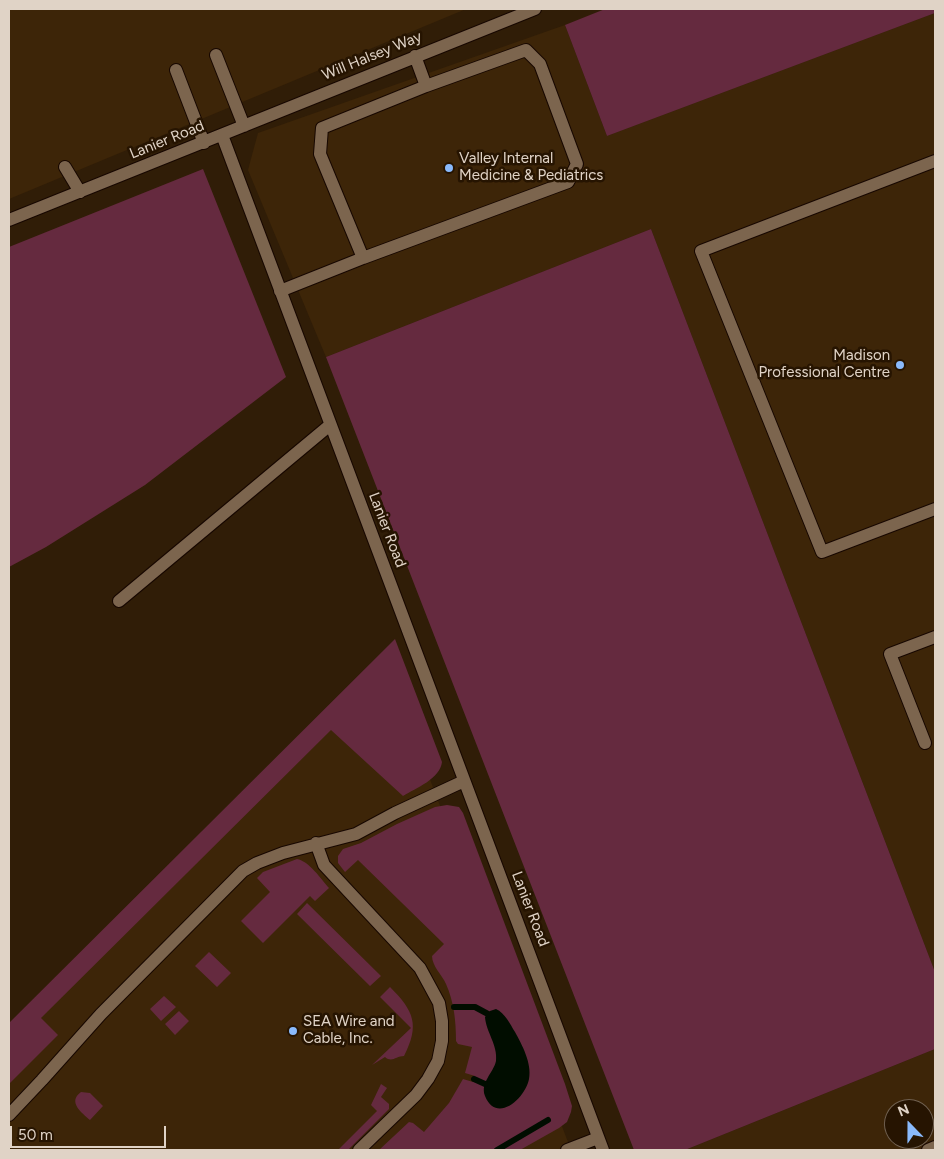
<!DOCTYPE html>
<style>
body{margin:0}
#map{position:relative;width:944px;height:1159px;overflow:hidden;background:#301d07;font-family:Figtree,sans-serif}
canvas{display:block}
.frame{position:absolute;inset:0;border:10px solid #e0d3c6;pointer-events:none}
.north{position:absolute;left:884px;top:1099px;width:50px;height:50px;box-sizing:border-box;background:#261401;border:1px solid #706050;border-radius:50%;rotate:338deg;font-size:14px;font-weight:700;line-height:20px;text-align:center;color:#e0d3c6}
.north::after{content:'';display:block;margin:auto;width:18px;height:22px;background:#8abafc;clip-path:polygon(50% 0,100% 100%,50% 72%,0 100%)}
.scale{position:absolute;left:10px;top:1126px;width:156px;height:22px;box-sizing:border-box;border:2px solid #e0d3c6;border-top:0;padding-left:6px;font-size:15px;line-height:18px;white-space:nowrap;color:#e0d3c6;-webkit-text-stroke:4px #261401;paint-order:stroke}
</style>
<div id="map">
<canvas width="944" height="1159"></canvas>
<div class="frame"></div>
<div class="north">N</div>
<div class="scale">50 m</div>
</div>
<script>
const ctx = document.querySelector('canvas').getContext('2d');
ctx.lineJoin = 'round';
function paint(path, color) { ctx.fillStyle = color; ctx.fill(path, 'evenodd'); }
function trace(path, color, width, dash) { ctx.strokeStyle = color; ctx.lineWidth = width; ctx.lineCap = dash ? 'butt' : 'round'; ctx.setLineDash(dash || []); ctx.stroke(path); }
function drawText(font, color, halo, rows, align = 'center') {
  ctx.font = font + ' Figtree,sans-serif'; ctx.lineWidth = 5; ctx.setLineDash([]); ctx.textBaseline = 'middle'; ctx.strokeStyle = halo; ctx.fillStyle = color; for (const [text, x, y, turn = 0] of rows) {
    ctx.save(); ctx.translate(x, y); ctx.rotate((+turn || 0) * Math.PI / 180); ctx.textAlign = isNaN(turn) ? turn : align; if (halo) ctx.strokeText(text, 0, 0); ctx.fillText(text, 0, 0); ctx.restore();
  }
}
const built = new Path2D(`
 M9,9h457l-457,190z
 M935,13v959l-284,-743 -325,128 -78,-187 10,-37 307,-108 42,111z
 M383,656l188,494h-562v-119z
 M935,1049v101h-250zM894,1109h30v30h-30z`);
const green = new Path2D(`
 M605,9h330v4l-328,123 -42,-111z
 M203,169l83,208 -141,108 -99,62 -37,20v-320z
 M651,229l284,743v77l-250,101h-51l-308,-793z
 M395,639l47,123c-2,17 -26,26 -39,34l-72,-66 -290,288 17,17 -49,49v-61z
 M447,805l12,2 4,6 102,271 7,22 -1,6 -4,10 -8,6 -39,22h-141l30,-28 4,1 11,9 25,-29 14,-24 10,3 2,-6 -10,-3 7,-26 -14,-3 -2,-3c0,-20 -2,-39 -10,-57 -4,-9 -14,-18 -14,-28l12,-12 -86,-84 -13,12 -7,-9v-7l5,-7 18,-6 36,-19 38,-17z
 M297,859c12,2 24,20 32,29l-14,13 -5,-5 -47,47 -22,-22 29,-29 -13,-14 6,-6z
 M307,903l74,73 -11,10 -73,-72z
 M209,952l22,21 -14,14 -22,-21z
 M390,987c24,24 30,38 14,69 -8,0 -12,7 -19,1l-13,8 39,-37 -31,-31z
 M164,996l12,11 -15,14 -11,-12z
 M179,1011l10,10 -14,14 -10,-11z
 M381,1084l6,4 -6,9 8,7v5l-41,41h-10l39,-39 -6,-6z
 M81,1092l9,1 13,13 -13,14c-8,-7 -23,-18 -9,-28z`);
const water = new Path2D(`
 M496,1009c9,4 14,15 19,23 7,13 17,31 14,47 -3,18 -32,46 -44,17 -5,-14 8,-22 11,-35 2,-16 -10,-29 -11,-44l5,-6z`);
const stream = new Path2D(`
 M454,1007h21l13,7
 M474,1079l11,5
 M497,1150l51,-30`);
const minor = new Path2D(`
 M216,55l28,71
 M415,56l11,30
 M176,70l28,73
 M222,135l381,1015
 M935,161l-234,90 121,301 113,-43
 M65,167l15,25
 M9,220l526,-211
 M280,291l83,-33 205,-76 9,-18 -37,-100 -14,-14 -100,36 -104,42 -2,26 43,104
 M119,601l211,-176
 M925,743l-35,-89 45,-17
 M316,843l8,22 96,103 19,35 3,18v20l-4,20 -10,18 -12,16 -57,55
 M9,1115l33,-35 59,-66 142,-143 14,-8 26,-10 73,-19 39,-21 69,-32
 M567,1150l31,-12
 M928,1150l7,-3`);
const markers = [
 [449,168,5,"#8abafc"],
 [900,365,5,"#8abafc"],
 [293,1031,5,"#8abafc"]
];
const streetNames = [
 ["Will Halsey Way",372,56,-22],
 ["Lanier Road",167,140,-22],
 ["Lanier Road",387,530,69],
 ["Lanier Road",530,909,69]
];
const poiNames = [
 ["Valley Internal",459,159],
 ["Medicine & Pediatrics",459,176],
 ["Madison",890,356,"right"],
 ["Professional Centre",890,373,"right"],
 ["SEA Wire and",303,1022],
 ["Cable, Inc.",303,1039]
];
paint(built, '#3d2508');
paint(green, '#652a3f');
paint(water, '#010d00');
trace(stream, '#010d00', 6);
trace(minor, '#170700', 14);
trace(minor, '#7c654e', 12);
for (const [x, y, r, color] of markers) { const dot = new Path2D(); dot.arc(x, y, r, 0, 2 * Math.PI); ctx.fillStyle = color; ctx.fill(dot); trace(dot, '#261401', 2); }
drawText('15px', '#e0d3c6', '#261401', streetNames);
drawText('15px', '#e0d3c6', '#261401', poiNames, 'left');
</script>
